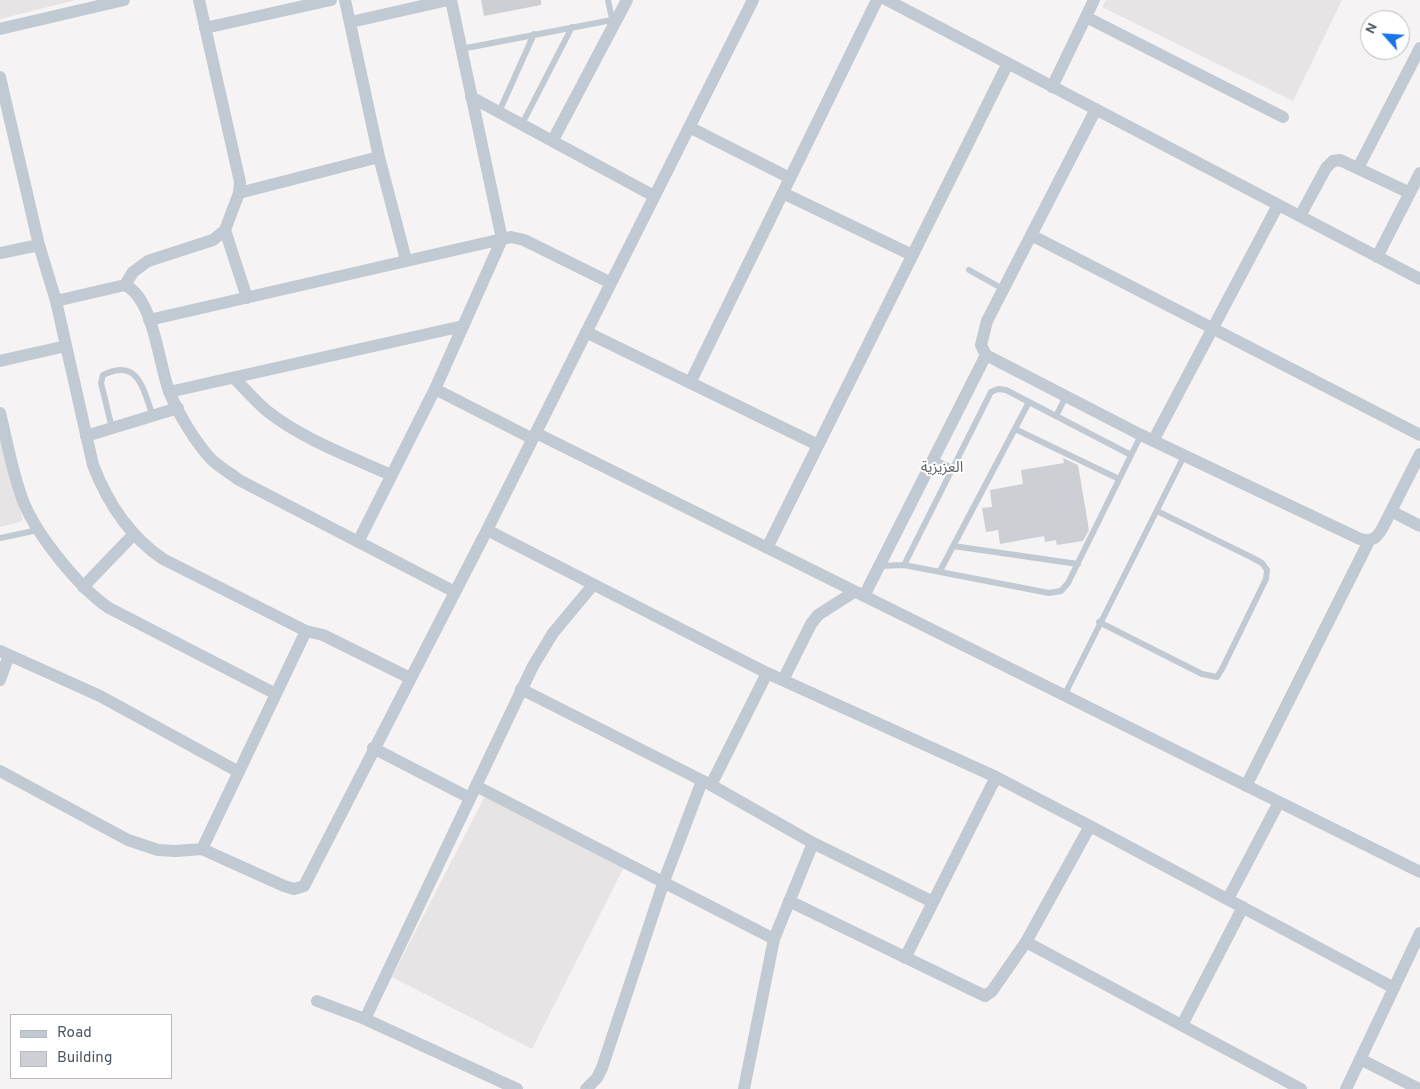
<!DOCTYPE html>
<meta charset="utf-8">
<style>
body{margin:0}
#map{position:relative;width:1420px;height:1089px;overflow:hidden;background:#f5f3f3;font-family:Overpass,sans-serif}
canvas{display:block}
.legend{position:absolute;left:10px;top:1014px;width:162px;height:65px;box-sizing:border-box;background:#fff;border:1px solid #b7bbc0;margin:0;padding:6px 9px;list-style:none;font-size:15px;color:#4a5661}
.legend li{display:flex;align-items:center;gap:10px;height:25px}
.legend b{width:25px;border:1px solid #b7bbc0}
.north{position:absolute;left:1360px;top:10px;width:50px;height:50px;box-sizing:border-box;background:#fff;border:1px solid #b7bbc0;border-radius:50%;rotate:296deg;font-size:14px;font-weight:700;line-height:20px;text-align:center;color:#4a5661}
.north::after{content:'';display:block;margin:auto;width:18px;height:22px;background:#1a73e8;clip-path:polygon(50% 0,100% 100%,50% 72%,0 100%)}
</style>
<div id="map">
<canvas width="1420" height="1089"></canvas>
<ul class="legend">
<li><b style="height:6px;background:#c1cad2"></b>Road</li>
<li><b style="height:14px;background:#cdcfd5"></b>Building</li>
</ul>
<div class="north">N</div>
</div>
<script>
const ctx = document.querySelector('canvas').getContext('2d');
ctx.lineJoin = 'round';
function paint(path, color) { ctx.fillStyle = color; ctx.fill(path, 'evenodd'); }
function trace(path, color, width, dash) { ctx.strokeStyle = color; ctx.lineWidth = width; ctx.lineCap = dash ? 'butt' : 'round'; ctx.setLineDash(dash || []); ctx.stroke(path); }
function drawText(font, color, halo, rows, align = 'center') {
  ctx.font = font + ' Overpass,"Noto Sans Arabic",sans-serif'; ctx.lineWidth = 4; ctx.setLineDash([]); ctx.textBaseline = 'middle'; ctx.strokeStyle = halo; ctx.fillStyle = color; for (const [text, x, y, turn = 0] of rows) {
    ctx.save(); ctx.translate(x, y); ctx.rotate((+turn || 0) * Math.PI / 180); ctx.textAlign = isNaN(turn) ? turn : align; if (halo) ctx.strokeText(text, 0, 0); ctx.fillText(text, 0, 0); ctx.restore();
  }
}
const education = new Path2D(`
 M0,0h76l-76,19z
 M1106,0h236l-49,101 -191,-94z
 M0,430l23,91 -23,6z
 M485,796l139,71 -92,182 -140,-72z`);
const building = new Path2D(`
 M481,0h60v5l-57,11z
 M1063,458l15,7 11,65 -6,11 -26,4 -1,-5 -11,2 -1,-6 -44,8 -2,-14 -12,2 -4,-24 10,-1 -2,-17 33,-6 -2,-14 43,-7z`);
const service = new Path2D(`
 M608,0l4,19
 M461,49l156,-30
 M499,112l35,-78
 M522,124l50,-97
 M969,270l34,19
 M1056,416l10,-20
 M112,428l-11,-45 2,-8c36,-18 40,15 50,41
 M1015,429l104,50
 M933,459l19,9
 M0,538l38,-8
 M953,546l125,18
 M904,565l87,-173 7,-3 8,1 125,65
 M879,566l25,-1 145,28 12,-2 7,-8 73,-148
 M940,571l89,-169
 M1099,622l103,52 15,3 5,-8 44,-90 1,-9 -5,-7 -11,-6 -94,-46
 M1064,696l120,-240`);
const minor = new Path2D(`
 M345,0l34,157 27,103
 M887,0l533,279
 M1086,17l197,100
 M351,22l97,-22
 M205,28l126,-28
 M0,29l124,-29
 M0,77l39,168 17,56 37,164c15,39 36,71 70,94l143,72 -104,218
 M1052,87l42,-87
 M471,97l183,99
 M1096,109l-109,212 -6,24 5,10 155,80 219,104c13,3 17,-1 23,-12l37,-73
 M689,127l101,51
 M553,140l74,-140
 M1358,168l62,-120
 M239,193l140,-36
 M783,193l129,62
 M1300,216l26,-48 7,-7 7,-1 70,33
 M225,230l22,68
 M1031,235l389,200
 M0,253l39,-8
 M1377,257l43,-84
 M125,285l8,-13 15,-11 65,-21 12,-10 14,-37 1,-11 -41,-182
 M56,301l69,-16c29,14 33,77 44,106 8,21 27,52 42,68 8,8 19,14 28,21l216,112
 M149,320l362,-83 13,3 87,43
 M586,332l232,113
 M0,361l66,-15
 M234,378c11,11 21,23 33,33 37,29 82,45 124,64
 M690,383l187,-383
 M435,389l98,50
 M169,392l294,-66
 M0,413c7,28 12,58 22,85 12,34 57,90 87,110l167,86
 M536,433l884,439
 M86,436l92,-28
 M1153,441l125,-236
 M1391,511l29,15
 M487,530l280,143 229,104 94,49
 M358,542l77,-153 67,-150 -51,-239
 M767,548l241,-485
 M83,587l51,-53
 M864,596l122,-241
 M306,631l17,4 87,43
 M0,651l100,45 139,76
 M0,680l9,-25
 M783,680l28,-56 7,-9 36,-23
 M521,689l190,96 102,58 120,59
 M373,748l97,50
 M0,771l128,69 30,10 18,1 26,-2 82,37 10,3 10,-3 183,-356 266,-530
 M711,785l56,-112
 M476,786l298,153
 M1246,786l123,-245
 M1228,899l51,-97
 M789,901l196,95 7,-5 34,-49 64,-116 304,162
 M1026,942l275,147
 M905,958l91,-181
 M317,1001l48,18 152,70
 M365,1019l168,-353 20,-33 40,-48
 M1182,1025l61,-118
 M1360,1059l59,30
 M586,1089l11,-11 5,-10 62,-187 38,-100
 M744,1089l30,-150 39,-96
 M1346,1089l74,-156`);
const neighbourhoodNames = [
 ["العزيزية",942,469]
];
paint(education, '#e6e4e5');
paint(building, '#cdcfd5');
trace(service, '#c1cad2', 6);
trace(minor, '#c1cad2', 12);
drawText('15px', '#5f6368', '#fff', neighbourhoodNames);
</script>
